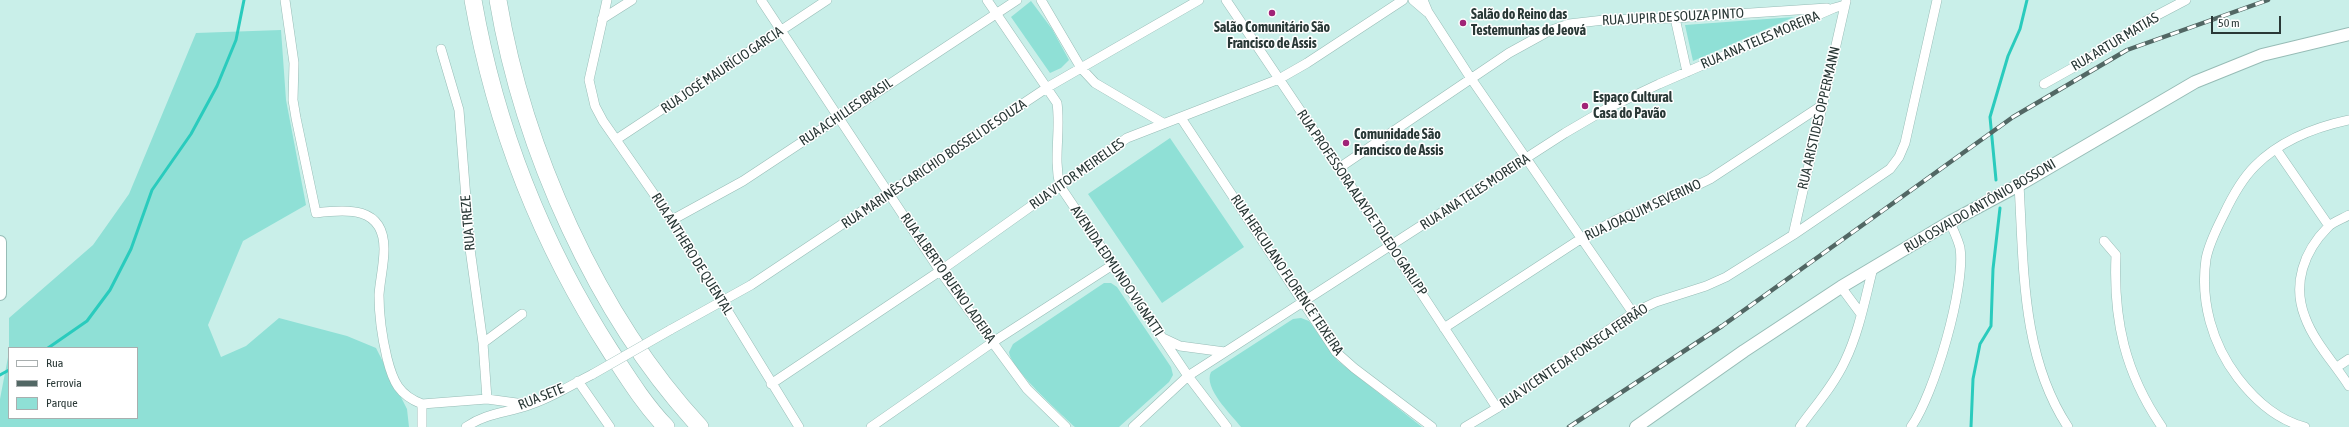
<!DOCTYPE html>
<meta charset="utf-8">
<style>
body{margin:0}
#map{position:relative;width:2349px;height:427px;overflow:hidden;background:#c9efe9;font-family:"Asap Condensed",sans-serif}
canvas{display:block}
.legend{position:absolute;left:8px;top:347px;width:130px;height:72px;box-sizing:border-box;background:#fff;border:1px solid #a9afaf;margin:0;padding:5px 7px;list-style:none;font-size:12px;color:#293836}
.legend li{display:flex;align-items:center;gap:8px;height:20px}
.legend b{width:20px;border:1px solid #a9afaf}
.scale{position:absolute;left:2211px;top:16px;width:70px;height:18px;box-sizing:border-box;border:2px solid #293836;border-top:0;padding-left:5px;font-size:12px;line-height:14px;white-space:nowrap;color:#293836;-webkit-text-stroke:3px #fff;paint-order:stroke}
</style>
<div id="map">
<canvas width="2349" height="427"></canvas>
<ul class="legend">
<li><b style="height:5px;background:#fff"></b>Rua</li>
<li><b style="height:5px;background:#526764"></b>Ferrovia</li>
<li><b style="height:11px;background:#8fe0d6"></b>Parque</li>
</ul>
<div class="scale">50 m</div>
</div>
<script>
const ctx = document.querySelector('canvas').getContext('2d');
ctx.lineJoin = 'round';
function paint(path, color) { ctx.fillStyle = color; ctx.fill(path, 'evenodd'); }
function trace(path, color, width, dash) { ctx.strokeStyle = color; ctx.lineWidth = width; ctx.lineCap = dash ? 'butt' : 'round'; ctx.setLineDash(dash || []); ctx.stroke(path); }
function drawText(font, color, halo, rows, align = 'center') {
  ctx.font = font + ' "Asap Condensed",sans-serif'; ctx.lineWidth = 3; ctx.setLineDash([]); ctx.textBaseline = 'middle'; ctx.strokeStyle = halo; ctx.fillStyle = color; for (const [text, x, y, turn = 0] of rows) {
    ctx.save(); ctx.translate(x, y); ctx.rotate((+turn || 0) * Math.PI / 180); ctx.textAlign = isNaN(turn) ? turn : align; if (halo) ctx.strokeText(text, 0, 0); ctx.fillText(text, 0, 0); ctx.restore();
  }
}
const green = new Path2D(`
 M1031,1l21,28 17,31 -8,8 -11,5 -39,-56z
 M1794,17l-101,44 -8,-36z
 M281,30l5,70 20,105 -63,36 -35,84 13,32 25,-11 33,-28 68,18 29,12 31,61 2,18h-409v-28l9,-47v-34l84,-73 36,-51 67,-161zM9,348h128v70h-128z
 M1170,138l74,109 -82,56 -74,-109z
 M1104,283h7l6,4 54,80 2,8 -4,7 -50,45h-44c-14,-13 -65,-59 -66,-75l4,-8z
 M1293,319l8,-1 8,3 29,40 84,66h-181c-10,-13 -38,-39 -30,-55z`);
const stream = new Path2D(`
 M1996,180l-6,-63 18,-61 12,-27 7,-29
 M48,348l39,-27 23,-31 21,-41 21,-59 39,-56 26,-48 19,-46 8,-40
 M0,375l9,-5
 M1971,427l2,-48 7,-35 11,-18 2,-57 7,-61`);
const minor = new Path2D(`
 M285,0l9,63 -1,37 3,18 20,95c31,-4 68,-7 68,36 0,16 -4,31 -5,46 0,22 3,42 8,63 6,24 12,37 35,46v23
 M607,0l-18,80 6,26 8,15 69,99 127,207
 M761,0l179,271 87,118 39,38
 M987,0l70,103c4,28 -4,55 3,83l128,190 39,51
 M1041,0l40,68 14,15 68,40
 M1226,0l113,168 158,240
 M1413,0l14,12
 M1423,0l5,12 42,65 163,236
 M1675,18l12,54
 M602,19l30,-19
 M441,49l18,61 11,139 13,94 4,56
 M2044,84l41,-23 61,-40 40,-21
 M1181,118l155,234 18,16 78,59
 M617,139l210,-139
 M2276,149l53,77
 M1339,168l170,-115 40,-22 20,-7 35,-4 71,-2 152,-10
 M2019,185c5,82 2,171 49,242
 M2349,215c-7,4 -16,7 -21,12 -24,24 -36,57 -23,90 9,25 30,47 44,69
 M672,220l71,-39 274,-181
 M1793,235l53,-234
 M2104,241l12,14c-3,65 9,118 46,172
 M1841,287l20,27
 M1444,328l138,-90 36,-19 57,-23 35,-17 111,-73
 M670,330l81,-45 297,-198 151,-87
 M1163,338l17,8 45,6
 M483,343l39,-29
 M2337,367l12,-8
 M578,381l32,46
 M771,384l169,-113 187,-133 152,-59 28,-16 96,-63
 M422,404l65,-5 37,5
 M466,427c20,-14 41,-14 63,-22 22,-7 44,-21 64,-31
 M871,427l122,-85 121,-78
 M1133,427l55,-51 377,-243 41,-24 53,-25 175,-76 11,-3
 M1465,427l32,-19 136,-95 23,-11 50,-16 20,-9 67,-42 97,-66 9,-12 6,-14 32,-143
 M1800,427c15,-21 34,-42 45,-66 14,-29 20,-62 28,-93
 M1911,427c23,-32 55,-141 49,-179 -2,-9 -7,-18 -10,-26
 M2305,427c-28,-7 -50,-27 -67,-49 -26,-34 -38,-77 -32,-119 3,-16 11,-31 18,-45 8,-17 18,-35 31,-48 25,-25 61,-39 94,-46`);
const tertiary = new Path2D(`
 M0,242v52
 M1636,427l108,-76 97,-64 109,-65 69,-37 176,-103 67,-27 87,-21`);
const motorway = new Path2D(`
 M473,0c22,125 69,245 138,352 17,26 33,52 55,75
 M498,0c25,149 99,316 202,427`);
const rail = new Path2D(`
 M1569,427l153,-101 291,-209 114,-67 141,-50`);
const minorBridge = new Path2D(`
 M593,374l77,-44`);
const markers = [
 [1272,13,4,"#a02377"],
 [1463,23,4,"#a02377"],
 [1585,106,4,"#a02377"],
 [1346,143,4,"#a02377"]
];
const poiNames = [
 ["Salão do Reino das",1471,15],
 ["Testemunhas de Jeová",1471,31],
 ["Salão Comunitário São",1272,28,"center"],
 ["Francisco de Assis",1272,44,"center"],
 ["Espaço Cultural",1593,98],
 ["Casa do Pavão",1593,114],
 ["Comunidade São",1354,135],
 ["Francisco de Assis",1354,151]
];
const streetNames = [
 ["RUA JUPIR DE SOUZA PINTO",1673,17,-3],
 ["RUA ANA TELES MOREIRA",1760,40,-23],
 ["RUA ARTUR MATIAS",2115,42,-31],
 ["RUA JOSÉ MAURÍCIO GARCIA",722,70,-34],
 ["RUA ACHILLES BRASIL",846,112,-34],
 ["RUA ARISTIDES OPPERMANN",1819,118,-77],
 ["RUA MARINÊS CARICHIO BOSSELI DE SOUZA",934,164,-34],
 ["RUA VITOR MEIRELLES",1077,174,-35],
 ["RUA ANA TELES MOREIRA",1475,192,-33],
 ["RUA PROFESSORA ALAYDE TOLEDO GARLIPP",1362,203,56],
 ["RUA OSVALDO ANTÔNIO BOSSONI",1980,206,-30],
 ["RUA JOAQUIM SEVERINO",1643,210,-25],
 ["RUA TREZE",468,223,-95],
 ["RUA ANTHERO DE QUENTAL",692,254,58],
 ["AVENIDA EDMUNDO VIGNATTI",1117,271,56],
 ["RUA HERCULANO FLORENCE TEIXEIRA",1287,275,56],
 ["RUA ALBERTO BUENO LADEIRA",948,278,55],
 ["RUA VICENTE DA FONSECA FERRÃO",1574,356,-34],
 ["RUA SETE",541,397,-22]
];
paint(green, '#8fe0d6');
trace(stream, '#2acbbd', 3);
trace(minor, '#97bcb6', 10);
trace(tertiary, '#97bcb6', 14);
trace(motorway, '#97bcb6', 18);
trace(minor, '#fff', 9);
trace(tertiary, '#fff', 12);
trace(motorway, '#fff', 17);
trace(rail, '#526764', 4.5);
trace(rail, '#fff', 3, [9]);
trace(minorBridge, '#97bcb6', 10, []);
trace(minorBridge, '#fff', 9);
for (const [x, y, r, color] of markers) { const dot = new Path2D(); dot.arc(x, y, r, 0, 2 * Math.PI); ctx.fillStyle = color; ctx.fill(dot); trace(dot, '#fff', 1.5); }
drawText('bold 14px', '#293836', '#fff', poiNames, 'left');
drawText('14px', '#293836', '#fff', streetNames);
</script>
